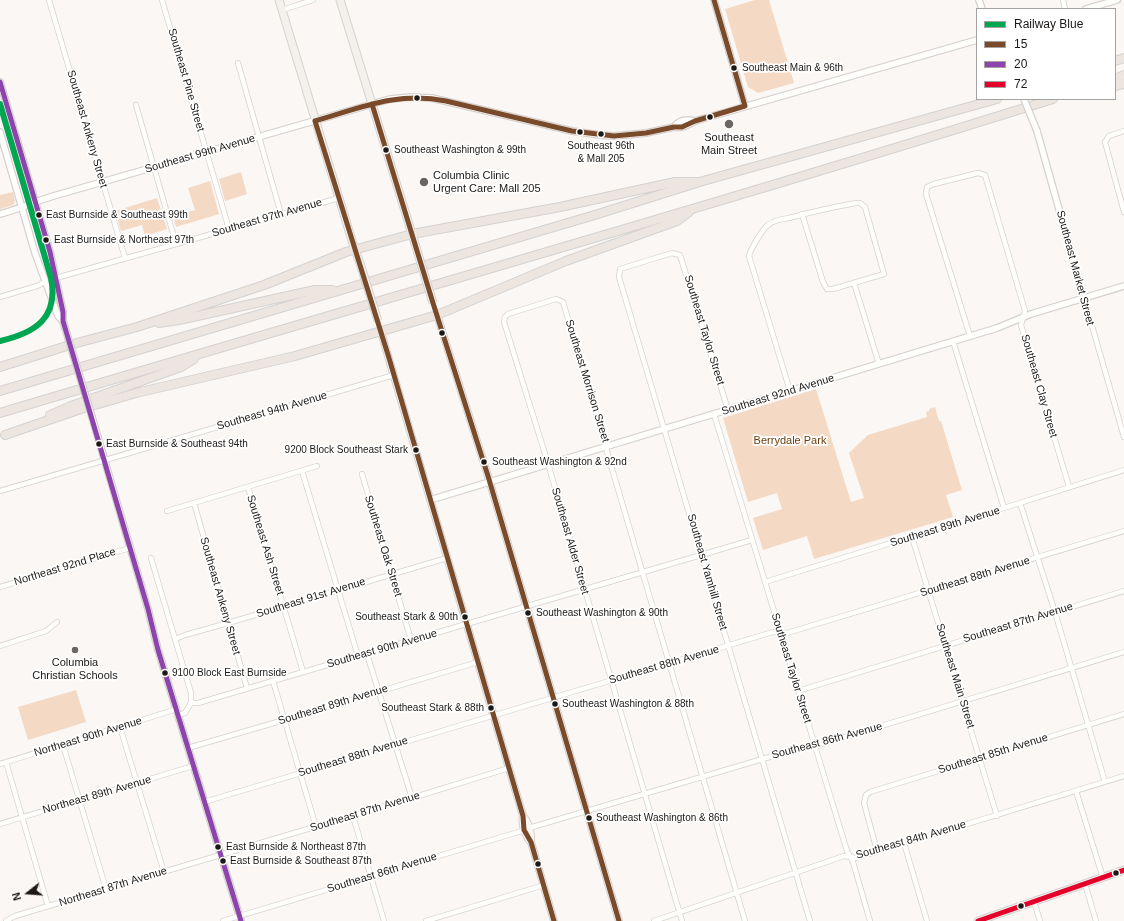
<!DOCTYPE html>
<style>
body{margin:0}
#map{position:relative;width:1124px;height:921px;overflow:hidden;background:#fbf7f4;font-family:Helvetica,sans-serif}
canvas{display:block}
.legend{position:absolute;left:976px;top:8px;width:140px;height:92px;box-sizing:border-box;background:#fff;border:1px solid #a4a3a2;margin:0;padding:5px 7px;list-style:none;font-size:12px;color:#1b1816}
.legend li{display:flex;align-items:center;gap:8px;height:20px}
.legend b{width:20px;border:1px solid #a4a3a2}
.north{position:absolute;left:8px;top:873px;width:40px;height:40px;-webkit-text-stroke:3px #fff;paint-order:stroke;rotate:253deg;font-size:11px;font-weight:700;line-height:16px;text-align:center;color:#1b1816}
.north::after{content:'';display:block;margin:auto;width:14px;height:18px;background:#1b1816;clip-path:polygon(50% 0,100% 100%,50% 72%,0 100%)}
</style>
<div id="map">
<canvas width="1124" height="921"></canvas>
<ul class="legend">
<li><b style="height:5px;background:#00a651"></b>Railway Blue</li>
<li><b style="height:5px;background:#7a4b2a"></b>15</li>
<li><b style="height:5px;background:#8e44ad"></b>20</li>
<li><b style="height:5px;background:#e4002b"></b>72</li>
</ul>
<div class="north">N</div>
</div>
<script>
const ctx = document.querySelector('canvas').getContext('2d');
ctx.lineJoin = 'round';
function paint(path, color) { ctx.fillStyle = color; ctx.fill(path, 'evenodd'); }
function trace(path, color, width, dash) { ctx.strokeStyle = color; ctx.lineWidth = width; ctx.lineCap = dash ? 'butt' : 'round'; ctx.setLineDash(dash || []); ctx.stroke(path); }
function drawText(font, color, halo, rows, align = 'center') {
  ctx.font = font + ' Helvetica,sans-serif'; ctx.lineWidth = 3.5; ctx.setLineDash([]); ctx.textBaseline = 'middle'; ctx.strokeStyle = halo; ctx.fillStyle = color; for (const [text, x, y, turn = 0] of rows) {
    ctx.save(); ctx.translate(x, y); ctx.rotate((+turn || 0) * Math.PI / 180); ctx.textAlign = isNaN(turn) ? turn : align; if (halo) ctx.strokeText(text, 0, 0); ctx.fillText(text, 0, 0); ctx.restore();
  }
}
const green = new Path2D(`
 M755,0h14l25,83 -36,10 -10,-6 -23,-78z
 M241,172l6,22 -22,7 -6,-22z
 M210,181l9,33 -43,13 -3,-11 22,-6 -7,-22z
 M13,192l2,9 -2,4 -13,4v-14z
 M157,198l10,31 -22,7 -3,-11 -21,6 -6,-20z
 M816,389l35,113 13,-4 -15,-45 19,-18 59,-18 -1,-5 3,-1v-2l6,-2 4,14h2l21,69 -16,5 7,22 -139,42 -7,-23 -44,14 -10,-32 29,-9 -5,-16 -29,9 -25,-84z
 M76,690l10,32 -58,18 -10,-33z`);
const minor = new Path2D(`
 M49,0l76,258
 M162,0l67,229
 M1063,0l2,9
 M282,10l31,-10
 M238,63l43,151
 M136,105l40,139
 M1124,131l-15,5 -4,6 19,70
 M56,278l283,-80
 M854,283l25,81
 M0,297l37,-11 8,-4
 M1084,298l40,139
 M970,336l-44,-142 1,-7 7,-3 44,-11 7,2 40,136 -4,14 48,162
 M953,341l51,167
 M790,391l-41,-135c2,-8 13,-26 19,-31 6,-5 14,-6 21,-7 22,-6 45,-11 67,-15h4l5,4 19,67 -51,15h-6l-4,-7 -21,-68
 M728,410l-48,-155 -8,-2 -52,16 -1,8 191,644
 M714,414l133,437 6,11 17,59
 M302,471l56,185
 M362,474l49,166
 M248,487l55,185
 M0,491l394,-116
 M194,503l53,185
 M1020,503l35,109 50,170
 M167,511l150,-45
 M912,537l85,279
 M151,558l40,135v10
 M765,582l239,-74 120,-38
 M0,587l130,-39
 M175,639l10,-4 43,-12 219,-65
 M0,646l46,-15 11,-9
 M367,654l45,144
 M273,681l43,146
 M798,691l326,-100
 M191,703h7l554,-163
 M178,715l7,-2 6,-10
 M120,727l44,145
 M63,745l43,144
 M188,748l96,-28 194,-58
 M6,762l42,144
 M0,764l177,-55
 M1076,791l27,87
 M204,802l569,-170 14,1 337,-102
 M353,816l31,105
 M0,824l193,-58
 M529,828l281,-83h9l305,-93
 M904,843l23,78
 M877,851l-13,-48 2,-8 4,-3 254,-78
 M1085,884l11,37
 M1034,902l6,19
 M6,921l9,-5 397,-118 97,-30
 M223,921l302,-91
 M426,921l118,-36
 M654,921l190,-65 12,2 268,-82
 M682,921l-136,-464 -42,-135 1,-5 3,-3 48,-15 7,3 182,619`);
const tertiary = new Path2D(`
 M714,0l31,106
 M979,0l3,9
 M1086,9l31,-9
 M0,82l50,170 13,60v9
 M674,127c5,-7 13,-8 21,-6
 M1037,131l47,167
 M0,132l35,121 23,63 5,5
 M0,214c20,-5 38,-14 57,-19l333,-96 21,-2 21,1 140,33 28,4 14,1 32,-3 28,-6c7,2 15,-2 21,-6l282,-81
 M92,417l56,192 10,41 83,271
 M430,500l567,-172 34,-14 93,-28`);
const secondary = new Path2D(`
 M437,315l51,161 131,445
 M381,332l142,484c6,6 9,18 8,26
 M523,816c-2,8 2,20 8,26l23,79`);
const primary = new Path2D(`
 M279,0l74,244 7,19
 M340,0l76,247
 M978,921l146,-51`);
const motorway = new Path2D(`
 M1115,61l9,-3
 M1115,79l9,-4
 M1115,86l9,-2
 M159,323l20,-3 136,-30h17
 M0,367l73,-23 64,-17 127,-42 82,-33 66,-18 148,-27 115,-25h21
 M0,391l598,-177 105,-33 294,-82
 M0,413c351,-105 703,-204 1053,-314
 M50,415l21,-9 110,-39 13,-8
 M5,435l76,-26 55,-16 159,-37 142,-41 129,-54 111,-40 12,-9`);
const tertiaryBridge = new Path2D(`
 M1024,99l13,32
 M63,321l29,96`);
const primaryBridge = new Path2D(`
 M416,247l17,56
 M360,263l18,58`);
const bus1 = new Path2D(`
 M714,0l31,106
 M372,104l61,199 55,173 131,445
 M315,121l74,237 134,458 1,14 7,12 23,79
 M315,121c45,-13 83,-30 131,-20l126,30 42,5 32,-3 28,-6h8l13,-6 50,-15`);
const bus2 = new Path2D(`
 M0,82l50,170 13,60v9l85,288 10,41 83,271`);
const bus3 = new Path2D(`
 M978,921l146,-51`);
const rail1 = new Path2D(`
 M0,104l51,174c8,40 -16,55 -51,63`);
const markers = [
 [734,68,3.5,"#1b1816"],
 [417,98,3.5,"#1b1816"],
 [710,117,3.5,"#1b1816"],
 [729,124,5,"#696664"],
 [580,132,3.5,"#1b1816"],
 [601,134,3.5,"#1b1816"],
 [386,150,3.5,"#1b1816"],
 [424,182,5,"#696664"],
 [39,215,3.5,"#1b1816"],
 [46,240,3.5,"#1b1816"],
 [442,333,3.5,"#1b1816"],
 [99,444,3.5,"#1b1816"],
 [416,450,3.5,"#1b1816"],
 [484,462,3.5,"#1b1816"],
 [528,613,3.5,"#1b1816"],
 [465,617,3.5,"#1b1816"],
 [75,650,4,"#696664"],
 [165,673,3.5,"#1b1816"],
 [555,704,3.5,"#1b1816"],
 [491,708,3.5,"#1b1816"],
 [589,818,3.5,"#1b1816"],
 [218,847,3.5,"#1b1816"],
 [223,861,3.5,"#1b1816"],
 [538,864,3.5,"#1b1816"],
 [1116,873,3.5,"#1b1816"],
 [1021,906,3.5,"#1b1816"]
];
const busNames = [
 ["Southeast Main & 96th",742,68],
 ["Southeast 96th",601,146,"center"],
 ["& Mall 205",601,159,"center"],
 ["Southeast Washington & 99th",394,150],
 ["East Burnside & Southeast 99th",46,215],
 ["East Burnside & Northeast 97th",54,240],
 ["East Burnside & Southeast 94th",106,444],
 ["9200 Block Southeast Stark",408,450,"right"],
 ["Southeast Washington & 92nd",492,462],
 ["Southeast Washington & 90th",536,613],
 ["Southeast Stark & 90th",458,617,"right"],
 ["9100 Block East Burnside",172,673],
 ["Southeast Washington & 88th",562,704],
 ["Southeast Stark & 88th",484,708,"right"],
 ["Southeast Washington & 86th",596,818],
 ["East Burnside & Northeast 87th",226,847],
 ["East Burnside & Southeast 87th",230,861]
];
const streetNames = [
 ["Southeast Pine Street",186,80,74],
 ["Southeast Ankeny Street",87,129,74],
 ["Southeast 99th Avenue",200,154,-16],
 ["Southeast 97th Avenue",267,218,-16],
 ["Southeast Market Street",1075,268,75],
 ["Southeast Taylor Street",704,330,73],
 ["Southeast Morrison Street",587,381,73],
 ["Southeast Clay Street",1039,386,74],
 ["Southeast 92nd Avenue",778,395,-17],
 ["Southeast 94th Avenue",272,411,-16],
 ["Southeast 89th Avenue",945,527,-17],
 ["Southeast Alder Street",570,541,74],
 ["Southeast Ash Street",265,545,73],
 ["Southeast Oak Street",383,546,73],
 ["Northeast 92nd Place",65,567,-17],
 ["Southeast Yamhill Street",707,572,74],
 ["Southeast 88th Avenue",975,577,-17],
 ["Southeast Ankeny Street",220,596,74],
 ["Southeast 91st Avenue",311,598,-17],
 ["Southeast 87th Avenue",1018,623,-17],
 ["Southeast 90th Avenue",382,649,-16],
 ["Southeast 88th Avenue",664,665,-16],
 ["Southeast Taylor Street",791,668,73],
 ["Southeast Main Street",955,676,73],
 ["Southeast 89th Avenue",333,705,-17],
 ["Northeast 90th Avenue",88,737,-17],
 ["Southeast 86th Avenue",827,741,-15],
 ["Southeast 85th Avenue",993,754,-17],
 ["Southeast 88th Avenue",353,757,-17],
 ["Northeast 89th Avenue",97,795,-16],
 ["Southeast 87th Avenue",365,812,-17],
 ["Southeast 84th Avenue",911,840,-16],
 ["Southeast 86th Avenue",382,873,-17],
 ["Northeast 87th Avenue",113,887,-17]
];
const poiNames = [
 ["Southeast",729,138],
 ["Main Street",729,151],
 ["Columbia Clinic",433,176,"left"],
 ["Urgent Care: Mall 205",433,189,"left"],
 ["Columbia",75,663],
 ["Christian Schools",75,676]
];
const parkNames = [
 ["Berrydale Park",790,441]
];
paint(green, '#f4d9c4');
trace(minor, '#d5d1cf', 6);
trace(tertiary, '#d5d1cf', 8);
trace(secondary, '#d5d1cf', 8);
trace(primary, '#d4d2d1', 9);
trace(motorway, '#d4d2d1', 10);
trace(minor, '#fefefd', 4.5);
trace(tertiary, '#fefefd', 5.5);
trace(secondary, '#f9f7f5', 6);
trace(primary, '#f4f0ec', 7);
trace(motorway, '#ede6e0', 8);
trace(tertiaryBridge, '#d5d1cf', 8, []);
trace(primaryBridge, '#d4d2d1', 9, []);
trace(tertiaryBridge, '#fefefd', 5.5);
trace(primaryBridge, '#f4f0ec', 7);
trace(bus1, '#7a4b2a', 5);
trace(bus2, '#8e44ad', 5);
trace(bus3, '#e4002b', 5);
trace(rail1, '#00a651', 6);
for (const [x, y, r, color] of markers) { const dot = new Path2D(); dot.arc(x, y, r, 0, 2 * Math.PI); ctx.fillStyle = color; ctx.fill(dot); trace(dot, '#fff', 1.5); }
drawText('10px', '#1b1816', '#fff', busNames, 'left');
drawText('11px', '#1b1816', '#fff', streetNames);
drawText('11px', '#1b1816', '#fff', poiNames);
drawText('11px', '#6d3d0b', '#fff', parkNames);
</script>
